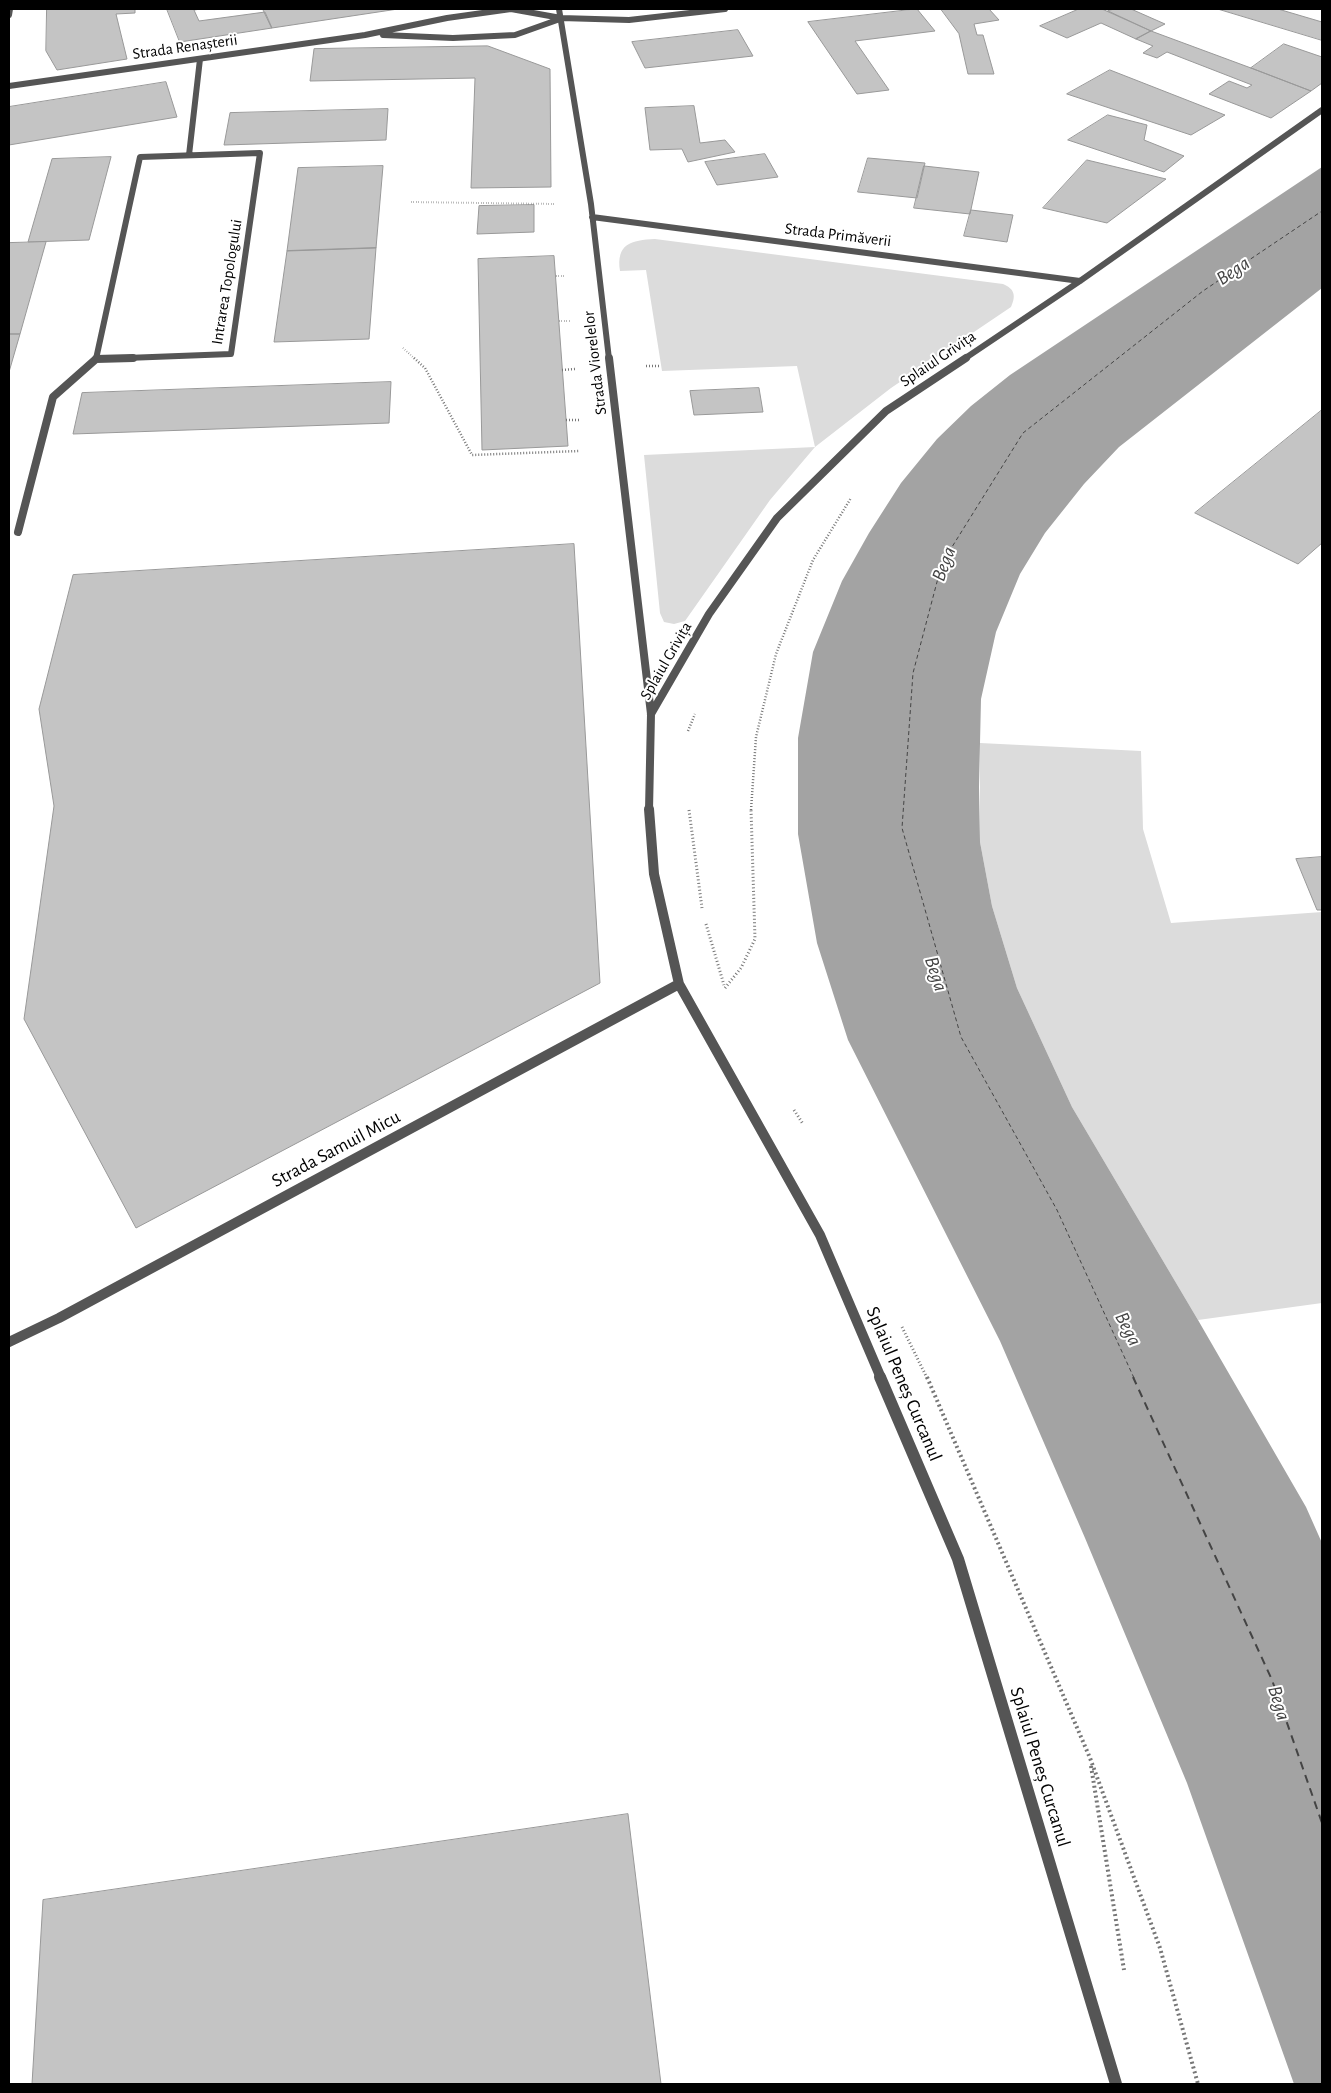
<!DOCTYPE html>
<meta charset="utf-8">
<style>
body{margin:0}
#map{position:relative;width:1331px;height:2093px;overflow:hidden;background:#fff;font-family:"Alegreya Sans",sans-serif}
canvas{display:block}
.frame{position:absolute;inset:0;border:10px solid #000;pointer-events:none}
</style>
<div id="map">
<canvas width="1331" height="2093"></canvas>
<div class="frame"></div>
</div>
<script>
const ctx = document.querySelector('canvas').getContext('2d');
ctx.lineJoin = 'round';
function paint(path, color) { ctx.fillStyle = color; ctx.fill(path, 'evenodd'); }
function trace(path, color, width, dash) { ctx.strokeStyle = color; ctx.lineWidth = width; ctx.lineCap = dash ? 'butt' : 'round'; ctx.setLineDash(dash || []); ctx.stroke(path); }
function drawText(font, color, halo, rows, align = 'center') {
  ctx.font = font + ' "Alegreya Sans",sans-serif'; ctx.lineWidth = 4; ctx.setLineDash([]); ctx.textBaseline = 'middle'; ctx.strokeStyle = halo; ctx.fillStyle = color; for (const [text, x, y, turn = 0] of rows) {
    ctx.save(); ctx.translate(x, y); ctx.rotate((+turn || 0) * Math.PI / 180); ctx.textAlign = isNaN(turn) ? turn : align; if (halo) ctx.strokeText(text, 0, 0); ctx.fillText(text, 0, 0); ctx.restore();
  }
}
const green = new Path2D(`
 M655,239l348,45c12,5 13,12 8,23l-120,81 -76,59 -45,53 -85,121 -11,3 -10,-2 -4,-9 -16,-158 171,-8 -18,-81 -135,5 -16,-101 -26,1c-4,-27 11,-31 35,-32z
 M980,743l161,8 2,78 28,94 151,-11v391l-124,17 -126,-213 -55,-119 -25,-82 -12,-64z`);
const water = new Path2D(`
 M1322,167v121l-203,159 -35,37 -39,49 -25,41 -24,58 -15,67 -2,88 1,55 12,64 25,82 55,119 126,213 108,187 16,36v541h-28l-107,-301 -102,-245 -85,-197 -152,-301 -31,-97 -19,-109v-96l15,-86 29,-71 27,-48 32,-50 36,-44 34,-33 39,-31z`);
const ferryFar1 = new Path2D(`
 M1134,1378l-77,-168 -96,-173 -59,-209 11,-155 29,-110 81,-130 180,-142 119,-80`);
const ferry = new Path2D(`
 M1133,1377l139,303 50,143`);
const building = new Path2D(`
 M47,9h88v4l-19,1 11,45 -70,11 -11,-19z
 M167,9h34l-7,1 5,11 66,-9 7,16 -92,14z
 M263,9h135l-126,19z
 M917,9l18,22 -80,10 34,49 -32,4 -49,-72z
 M941,9h48l10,11 -25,4 3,11h6l11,39h-26l-9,-40z
 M1079,9h23l49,22 -15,8 -35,-16 -34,15 -27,-12z
 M1114,9h17l34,15 -14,7 -43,-20z
 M1218,9h60l44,13v18z
 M738,30l15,26 -108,12 -13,-26z
 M1151,31l100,37 60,23 -40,27 -62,-24 20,-13 18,7 5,-3 -85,-33 -10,6 -14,-5 10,-7 -17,-7z
 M1284,44l38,13v26l-11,8 -60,-23z
 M488,46l62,23 1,118 -80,1 4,-110 -165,3 4,-32z
 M1110,70l115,45 -34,20 -124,-41z
 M166,82l11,35 -168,28v-38z
 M694,106l6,37 25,-3 10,12 -47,10 -6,-13 -32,1 -5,-42z
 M388,109l-2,31 -162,5 6,-32z
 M1108,115l39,10 -3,15 40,16 -20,16 -96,-32z
 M765,154l13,23 -61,8 -12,-23z
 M111,157l-22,83 -61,2 24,-83z
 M868,158l57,5 -8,35 -59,-6z
 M1087,160l79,19 -59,44 -64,-15z
 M383,166l-7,82 -89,3 11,-83z
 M924,166l55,6 -9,42 -56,-6z
 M534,205v27l-57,2 2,-28z
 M971,210l42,5 -6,27 -43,-6z
 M46,242l-26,92h-11v-91z
 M376,248l-7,91 -95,3 13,-91z
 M554,256l14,190 -86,4 -4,-191z
 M9,334h11l-11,38z
 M391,382l-2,41 -316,11 9,-41z
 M759,388l4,24 -69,3 -4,-24z
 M1322,410v133l-24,21 -103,-51z
 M574,544l26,439 -464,245 -112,-209 30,-213 -15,-97 34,-134z
 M1322,857v53h-5l-21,-51z
 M628,1814l33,270h-629l11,-184z`);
const pathFar3 = new Path2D(`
 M411,202l144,2
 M556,276h9
 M559,321h12
 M403,348l12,11`);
const pathFar2 = new Path2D(`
 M414,358l11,10 47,87 107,-4
 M646,366h15
 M562,370l13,-1
 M566,420h14
 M688,731l7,-17
 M751,810l5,-73 20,-83 37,-94 38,-62`);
const pathFar1 = new Path2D(`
 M689,810l13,98
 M706,924l18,61
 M725,988l16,-20 14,-29 -4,-130
 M794,1110l9,14
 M902,1327l25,51`);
const path = new Path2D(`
 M927,1377l163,381 70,190 38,136
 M1091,1766l33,204`);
const laneFar1 = new Path2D(`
 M9,15l1,-6
 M189,155l11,-96
 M96,359l44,-202 120,-4 -29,201 -131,5`);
const lane = new Path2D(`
 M96,359l37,-1
 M18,532l35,-135 43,-38`);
const streetFar3 = new Path2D(`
 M559,9l32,195 18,155
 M383,35l70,3 62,-3 45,-16
 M9,86l356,-51 82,-17 64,-9 50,9 68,2 96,-11
 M592,217l488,64
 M964,359l116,-78 242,-171`);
const streetFar2 = new Path2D(`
 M609,358l42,356 -2,96
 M651,714l58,-100 68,-96 109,-107 80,-53`);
const streetFar1 = new Path2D(`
 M649,809l5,65 25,110 141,251 61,143
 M9,1342l50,-24 620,-334`);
const street = new Path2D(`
 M880,1377l78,182 158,525`);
const farStreetnames = [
 ["Strada Renașterii",185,47,-8],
 ["Strada Primăverii",838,235,7],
 ["Intrarea Topologului",227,282,-81],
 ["Splaiul Grivița",938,359,-34],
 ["Strada Viorelelor",595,363,-97],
 ["Splaiul Grivița",666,661,-60]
];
const streetNames = [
 ["Strada Samuil Micu",336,1149,-28],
 ["Splaiul Peneș Curcanul",904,1384,67],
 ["Splaiul Peneș Curcanul",1040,1767,73]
];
const waterNames = [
 ["Bega",1233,271,-34],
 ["Bega",944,564,-70],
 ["Bega",936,974,72],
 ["Bega",1128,1329,63],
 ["Bega",1279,1703,73]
];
paint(green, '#dcdcdc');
paint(water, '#a3a3a3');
trace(ferryFar1, '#444', 1, [4, 3]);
trace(ferry, '#444', 2, [8, 6]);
paint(building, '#c4c4c4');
trace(building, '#999', 1);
trace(pathFar3, '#777', 2, [0.5, 2]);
trace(pathFar2, '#777', 2.5, [1, 2]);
trace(pathFar1, '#777', 3, [1, 2.5]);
trace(path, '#777', 4, [2, 3]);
trace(laneFar1, '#555', 6);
trace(lane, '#555', 8);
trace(streetFar3, '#555', 6);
trace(streetFar2, '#555', 8);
trace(streetFar1, '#555', 10);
trace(street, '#555', 12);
drawText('16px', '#000', '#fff', farStreetnames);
drawText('19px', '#000', '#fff', streetNames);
drawText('italic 20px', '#444', '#fff', waterNames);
</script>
